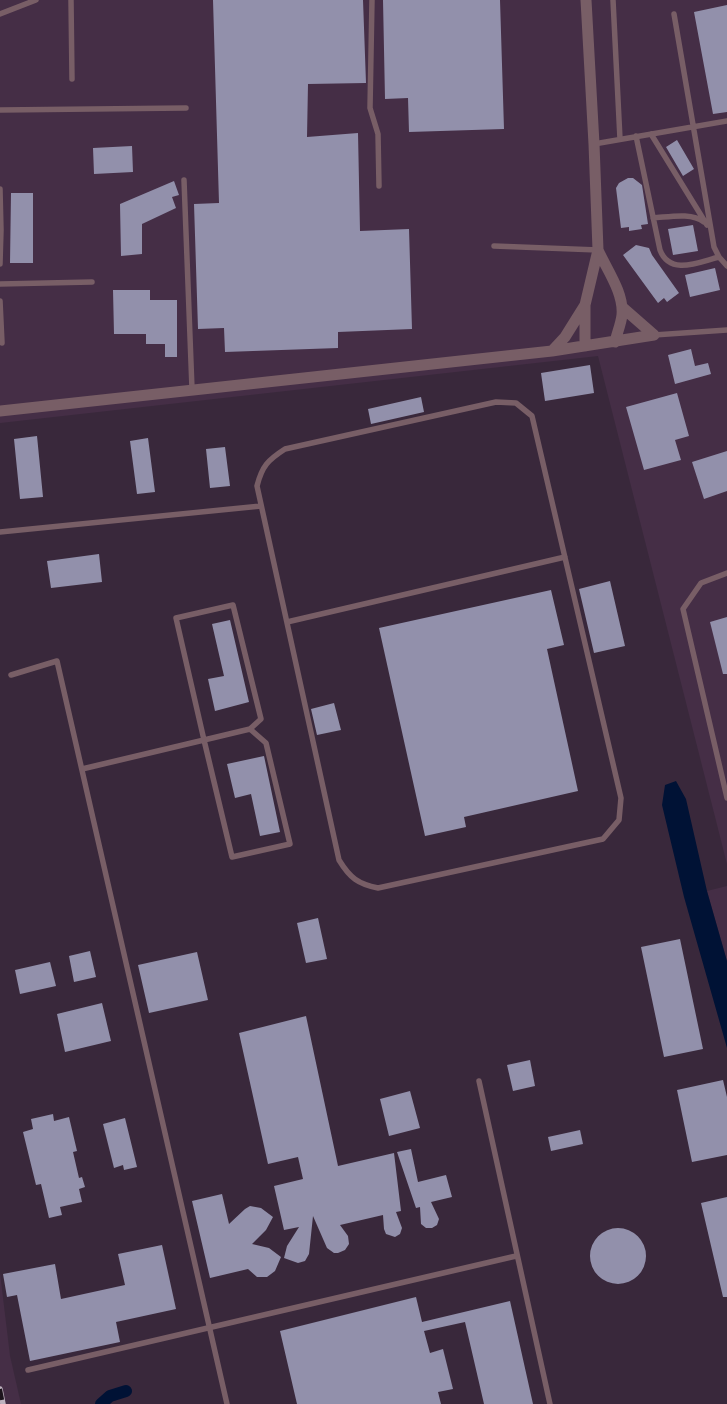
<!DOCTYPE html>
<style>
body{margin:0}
canvas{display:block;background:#39283b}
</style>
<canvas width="727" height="1404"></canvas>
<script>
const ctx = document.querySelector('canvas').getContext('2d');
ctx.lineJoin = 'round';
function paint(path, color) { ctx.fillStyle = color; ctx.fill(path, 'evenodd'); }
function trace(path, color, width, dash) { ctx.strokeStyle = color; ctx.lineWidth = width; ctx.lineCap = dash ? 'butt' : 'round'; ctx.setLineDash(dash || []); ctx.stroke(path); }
const built = new Path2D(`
 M0,0h727v864l-129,-508 -598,67z
 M727,886v75l-20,-70z
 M0,1273l10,83 11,48h-21z`);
const water = new Path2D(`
 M676,781l10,18 21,92 20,70v87l-43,-151 -22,-92 3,-20z`);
const canal = new Path2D(`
 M101,1404l9,-8 16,-5`);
const building = new Path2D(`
 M213,0h150l3,83 -58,1 -1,53 51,-4 2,98 49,-2 3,100 -74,3v16l-113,4 -1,-24 -26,1 -4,-125 25,-1z
 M383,0h117l4,129 -95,3 -1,-34 -23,1z
 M727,5v107l-14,2 -19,-102z
 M677,140l17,29 -11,7 -17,-29z
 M132,146l1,26 -39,2 -1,-26z
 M628,178h5l9,7 6,39 -7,1 1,4 -13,2v-4l-8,1 -5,-40 3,-5z
 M174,181l5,14 -7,2 4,11 -34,16v30l-21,2 -1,-52z
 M11,193h22v70h-23z
 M693,225l5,26 -25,4 -5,-26z
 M636,245l13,3 3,7 27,38 -12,9 -3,-4 -6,5 -35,-48z
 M715,268l5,22 -30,7 -5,-22z
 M113,290h37v10h27v57h-12v-13h-19v-10h-32z
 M691,349l4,17 13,-3 3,11 -36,10 -7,-29z
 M590,365l4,28 -49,8 -4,-28z
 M677,393l12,43 -14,4 6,20 -37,10 -18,-63z
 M421,397l3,15 -53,12 -3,-15z
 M37,436l6,61 -23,2 -6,-60z
 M148,438l7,54 -18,2 -7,-53z
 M225,447l5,39 -20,2 -4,-39z
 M727,451v40l-23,8 -12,-37z
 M99,554l3,28 -51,6 -4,-27z
 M610,581l15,65 -31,7 -15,-64z
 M551,590l13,55 -17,4 31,142 -114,26 2,10 -41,9 -46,-208z
 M727,617v57h-4l-13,-52z
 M230,620l19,82 -34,9 -7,-32 16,-3 -12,-52z
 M334,703l7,27 -24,5 -6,-26z
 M264,756l16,76 -20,4 -9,-42 -16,4 -8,-34z
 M318,918l9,41 -21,4 -9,-40z
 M680,939l23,110 -39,8 -23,-110z
 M90,951l6,26 -22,5 -5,-26z
 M197,952l11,48 -59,13 -11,-48z
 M50,962l6,24 -36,8 -5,-24z
 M102,1003l9,38 -46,11 -8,-38z
 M306,1016l32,150 56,-13 7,58 -5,1 6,16 -2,6 -5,3 -9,-3 -2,-5 -1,-14 -43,10 8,11 1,8 -4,6 -7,3h-4l-7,-5 -14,-32 -4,38 -4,7 -7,2 -14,-5 3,-12 12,-19 -15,3 -10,-44 29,-7 -5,-22 -30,7 -29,-131z
 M530,1060l5,26 -22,5 -6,-26z
 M723,1080l4,17v58l-35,7 -15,-72z
 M410,1091l10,37 -31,8 -9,-37z
 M53,1114l1,7 15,-4 8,34 -4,1 6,26 3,-1 3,10 -6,2 3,13 -22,5 2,8 -13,3 -8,-34 -5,1 -13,-53 10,-3 -2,-10z
 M125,1118l12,49 -13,3 -1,-5 -9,3 -11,-44z
 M580,1130l3,14 -32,7 -3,-14z
 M411,1149l7,33 28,-7 6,22 -21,5 8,17 -2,6 -5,3h-6l-5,-4 -1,-17 -4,1 -19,-56z
 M222,1194l7,30 16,-15 5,-3 11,2 12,9 -7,13 -14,14 17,4 12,9 -6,14 -8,6h-10l-9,-8 -38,9 -18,-77z
 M727,1197v100h-4l-22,-94z
 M590 1256a28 28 0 1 1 56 0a28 28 0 1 1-56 0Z
 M162,1245l14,64 -60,13 4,20 -90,19 -13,-66 -10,2 -4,-23 52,-10 6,35 64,-14 -7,-31z
 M416,1297l6,25 88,-21 23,103h-49l-19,-82 -41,9 6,22 13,-4 10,40 -15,3 3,12h-144l-17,-73z`);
const service = new Path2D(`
 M71,0l1,79
 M372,0l-2,108 8,26 1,52
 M613,0l7,139
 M0,14l36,-14
 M674,14l40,233 5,10 8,9
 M0,110l186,-2
 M651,134l56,91
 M636,136l24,114c10,26 39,12 59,7
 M594,144l133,-23
 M184,180l8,209
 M0,189l1,41 -1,34
 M653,218c16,-1 38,-6 51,4
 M494,246l104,4
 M0,284l92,-2
 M0,301l2,42
 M654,335l73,-5
 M496,402l20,1 16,13 89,382 -2,22 -16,19 -225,49c-20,-4 -28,-10 -39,-28l-82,-374c5,-20 11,-26 28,-37z
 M0,532l261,-26
 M727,573l-26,10 -18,26 44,189
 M233,605l28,114 -11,10 -46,11 -28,-122z
 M287,622l278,-65
 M11,675l46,-14 170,743
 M82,769l122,-29 28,117 58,-13 -24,-101 -16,-14
 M479,1081l71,323
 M28,1370l488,-114`);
const minor = new Path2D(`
 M598,250c9,20 26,43 24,65 -1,9 -5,18 -7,27
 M622,307l32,28
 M585,346v-41l13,-55 -4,-106 -8,-144
 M552,351l13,-14 20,-32
 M0,411l552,-60 102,-16`);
const rail = new Path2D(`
 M0,1389l3,15`);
paint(built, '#452e46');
paint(water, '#001235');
trace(canal, '#001235', 12);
paint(building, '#9290ab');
trace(service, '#785e66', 5.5);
trace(minor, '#785e66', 11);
trace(rail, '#beb2bf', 5.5);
trace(rail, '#1c141c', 4, [11]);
</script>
